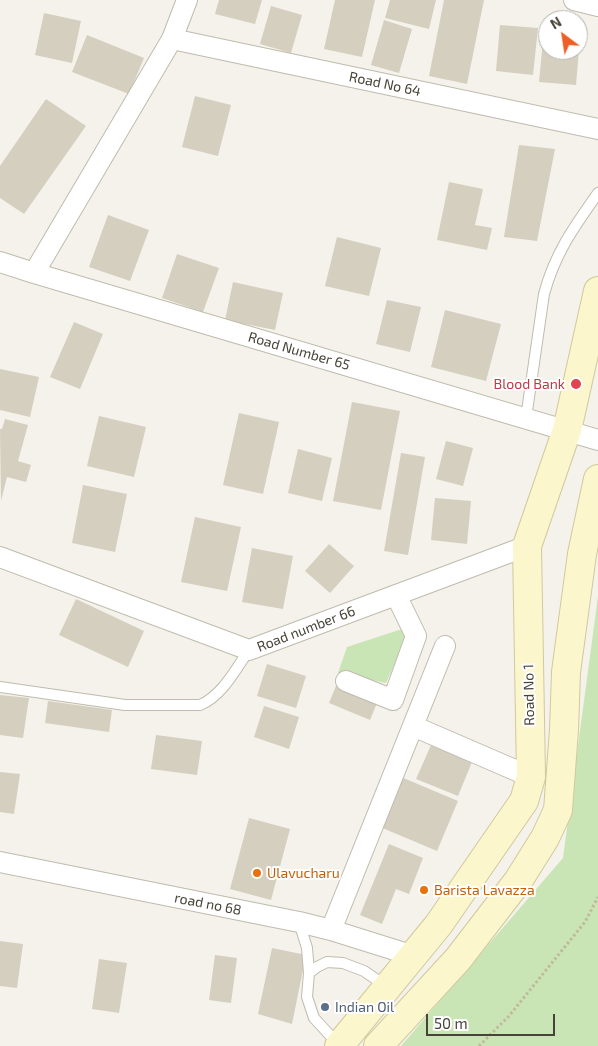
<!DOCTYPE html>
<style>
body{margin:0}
#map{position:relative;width:598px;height:1046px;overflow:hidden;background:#f4f2ea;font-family:"Exo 2",sans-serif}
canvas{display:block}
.north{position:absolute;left:538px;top:10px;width:50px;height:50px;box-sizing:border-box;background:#fff;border:1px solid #b5b4af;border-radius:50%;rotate:329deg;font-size:14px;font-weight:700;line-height:20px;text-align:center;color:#474338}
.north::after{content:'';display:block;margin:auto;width:18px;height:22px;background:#ed5f27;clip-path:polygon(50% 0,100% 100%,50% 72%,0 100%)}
.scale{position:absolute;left:426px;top:1014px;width:129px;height:22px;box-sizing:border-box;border:2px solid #474338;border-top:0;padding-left:6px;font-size:15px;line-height:18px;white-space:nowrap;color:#474338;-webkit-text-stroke:4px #fff;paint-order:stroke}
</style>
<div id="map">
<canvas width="598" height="1046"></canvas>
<div class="north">N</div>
<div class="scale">50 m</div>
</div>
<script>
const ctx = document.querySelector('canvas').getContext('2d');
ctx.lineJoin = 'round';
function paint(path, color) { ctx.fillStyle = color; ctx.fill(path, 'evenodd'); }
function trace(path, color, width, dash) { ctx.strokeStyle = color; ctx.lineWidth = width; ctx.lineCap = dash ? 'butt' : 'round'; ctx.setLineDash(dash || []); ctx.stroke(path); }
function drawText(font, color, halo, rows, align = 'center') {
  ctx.font = font + ' "Exo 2",sans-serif'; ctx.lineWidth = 4; ctx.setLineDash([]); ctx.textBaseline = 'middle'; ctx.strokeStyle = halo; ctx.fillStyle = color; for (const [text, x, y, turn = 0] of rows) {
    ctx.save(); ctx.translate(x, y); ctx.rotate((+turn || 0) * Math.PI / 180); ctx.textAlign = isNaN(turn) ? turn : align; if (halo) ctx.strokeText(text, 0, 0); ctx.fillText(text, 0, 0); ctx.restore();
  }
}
const green = new Path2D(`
 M598,596v450h-197l162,-188z
 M405,628l3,6 -22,49 -48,-10 9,-26z`);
const building = new Path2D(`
 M219,0h43l-7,24 -40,-10z
 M335,0h40l-13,57 -38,-8z
 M390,0h46l-7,29 -44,-11z
 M444,0h40l-17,84 -38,-8z
 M271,6l31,9 -11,38 -31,-9z
 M44,13l37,8 -9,42 -37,-8z
 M545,19h3v31h31l-3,35 -37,-3z
 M384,20l28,9 -13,44 -28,-8z
 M578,21l4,1 -3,27h-1z
 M500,25l38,3 -5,47 -37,-4z
 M87,35l57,23 -15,36 -57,-22z
 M195,96l36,9 -13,51 -36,-9z
 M46,99l40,27 -62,88 -24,-16v-32z
 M519,145l36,4 -18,92 -33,-4z
 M449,182l34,7 -8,36 17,3 -5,22 -50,-10z
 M108,215l41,15 -19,51 -41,-14z
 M337,237l44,11 -12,48 -44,-10z
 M177,254l42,14 -16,44 -41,-14z
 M233,282l50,11 -8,37 -50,-10z
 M387,300l34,7 -11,45 -34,-8z
 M445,310l56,14 -15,57 -55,-14z
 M74,322l29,12 -23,55 -30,-12z
 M0,369l39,8 -9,40 -30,-7z
 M352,402l48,9 -19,99 -48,-9z
 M239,413l40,9 -16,72 -40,-9z
 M99,416l47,11 -12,50 -47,-11z
 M5,419l23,6 -10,36 13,4 -5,17 -19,-5 -6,24 -1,-72h2z
 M446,441l27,7 -10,38 -27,-7z
 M298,449l34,9 -10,43 -34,-8z
 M401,453l24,4 -17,98 -24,-4z
 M83,485l44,9 -12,58 -43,-9z
 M435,498l36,3 -4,43 -36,-4z
 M195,517l46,10 -14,64 -46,-9z
 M329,544l25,22 -24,27 -25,-22z
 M252,548l41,8 -10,53 -41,-7z
 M76,599l68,32 -16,36 -69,-32z
 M267,664l39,12 -10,32 -39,-12z
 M338,681l41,17 -9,22 -41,-17z
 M0,695l29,3 -6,40 -23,-3z
 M48,701l64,9 -3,22 -64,-9z
 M264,706l35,11 -10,32 -35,-12z
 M156,735l46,6 -5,34 -46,-6z
 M431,745l41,17 -14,34 -42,-17z
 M0,772l20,2 -6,40 -14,-2z
 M401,777l57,24 -21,50 -57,-24z
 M249,818l41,11 -19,71 -41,-11z
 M389,844l34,14 -14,36 -13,-5 -14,35 -22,-9z
 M0,941l23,3 -6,44 -17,-2z
 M272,948l34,7 -14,69 -34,-10z
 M215,955l22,3 -6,45 -22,-3z
 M99,959l28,4 -8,50 -27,-4z`);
const path = new Path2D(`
 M479,1046l30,-30 46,-57 30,-37 13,-25`);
const lane = new Path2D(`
 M526,418l18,-124c11,-41 30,-67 54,-101
 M0,687l125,18h75c22,-9 36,-36 49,-55
 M299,922l8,26 2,25 -2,24 7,21 24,26
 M309,973l8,-6 10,-5 16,1 21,8 22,15`);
const street = new Path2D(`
 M574,0l24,6
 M172,39l426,90
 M0,262l34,11 564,167
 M34,273l138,-234 15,-39
 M0,557l249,93 278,-104
 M346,681l47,19 23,-64 -20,-41
 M413,726l118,51
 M0,862l299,60 32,8 83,26
 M331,930l114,-284`);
const secondary = new Path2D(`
 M339,1046l100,-122 85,-123 7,-24 -4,-231 40,-116 31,-139
 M378,1046l80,-87 60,-78 27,-43 13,-28 6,-80 2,-58 16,-118 16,-75`);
const markers = [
 [576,384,6,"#e0444e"],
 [257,873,5,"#e8710a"],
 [424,890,5,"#e8710a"],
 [325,1007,5,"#5c6f8a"]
];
const streetNames = [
 ["Road No 64",385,84,12],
 ["Road Number 65",299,351,16],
 ["Road number 66",306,629,-21],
 ["Road No 1",529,695,-91],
 ["road no 68",208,904,11]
];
const healthNames = [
 ["Blood Bank",565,384]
];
const foodNames = [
 ["Ulavucharu",267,873],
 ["Barista Lavazza",434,890]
];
const serviceNames = [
 ["Indian Oil",335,1007]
];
paint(green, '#c9e5b5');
paint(building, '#d5cfc0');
trace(lane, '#bfbbad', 12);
trace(street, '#bfbbad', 22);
trace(secondary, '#d1c99c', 30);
trace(path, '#c0b89f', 3, [2.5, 2.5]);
trace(lane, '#fff', 10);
trace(street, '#fff', 20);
trace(secondary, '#fbf6cc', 28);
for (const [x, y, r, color] of markers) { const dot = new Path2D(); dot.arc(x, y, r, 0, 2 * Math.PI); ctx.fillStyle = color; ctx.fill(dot); trace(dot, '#fff', 2); }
drawText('14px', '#474338', '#fff', streetNames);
drawText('14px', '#be3a42', '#fff', healthNames, 'right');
drawText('14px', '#c56008', '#fff', foodNames, 'left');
drawText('14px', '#4e5e75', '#fff', serviceNames, 'left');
</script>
